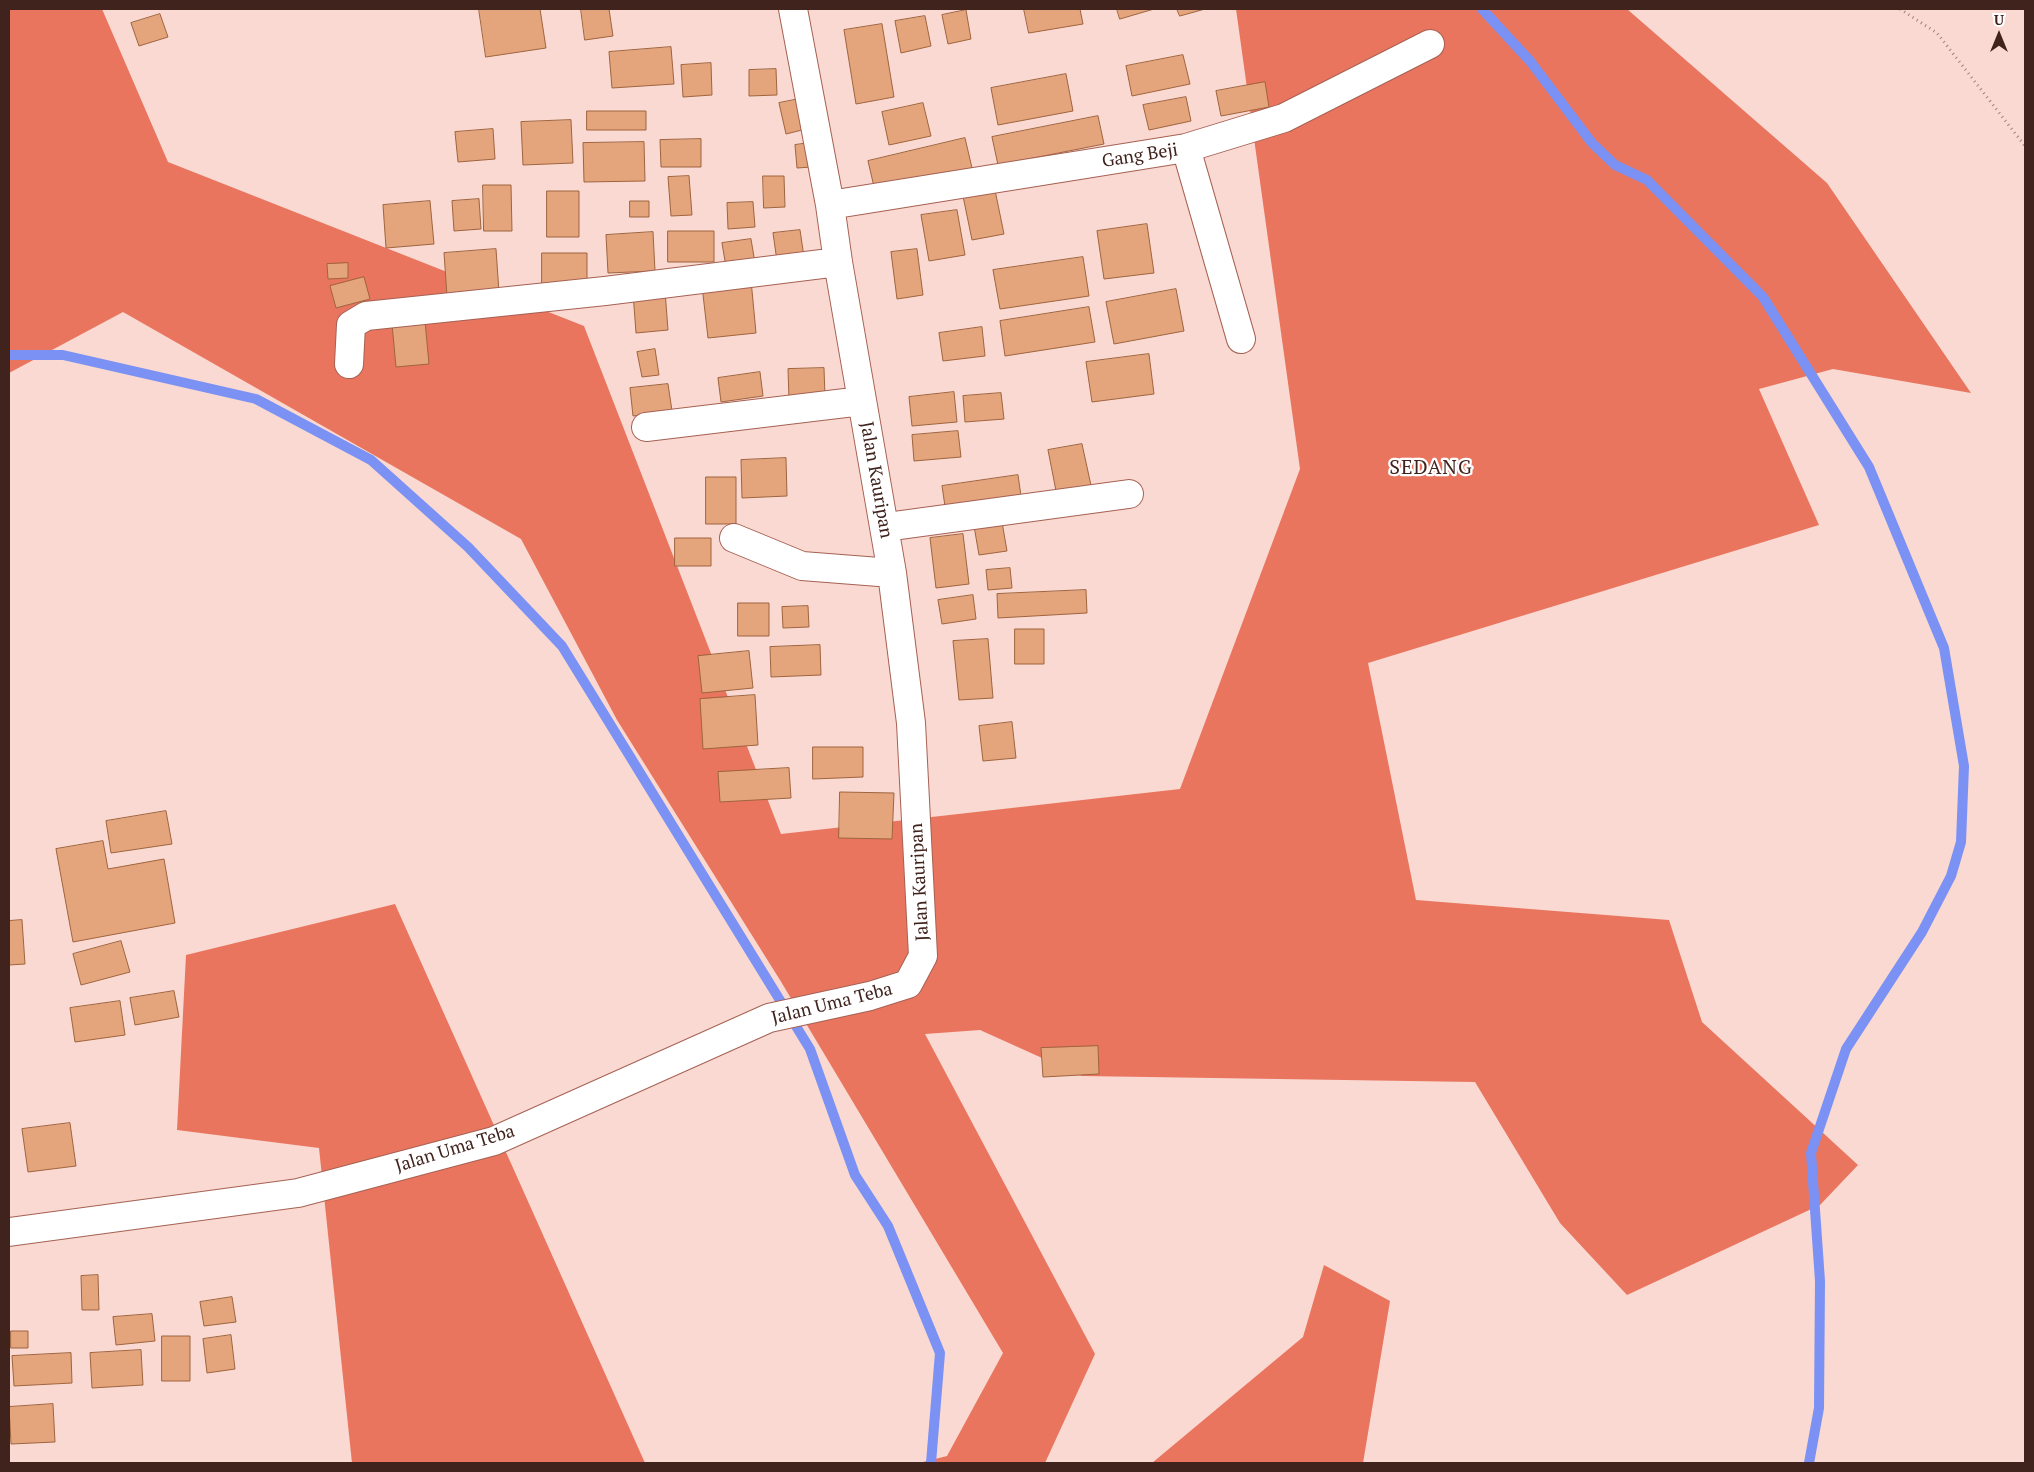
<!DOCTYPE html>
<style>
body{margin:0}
#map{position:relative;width:2034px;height:1472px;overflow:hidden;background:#f9d9d1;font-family:"PT Serif",serif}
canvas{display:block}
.frame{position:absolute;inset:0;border:10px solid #40231d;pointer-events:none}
.north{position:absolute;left:1974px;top:10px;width:50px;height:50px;-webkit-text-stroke:4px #fff;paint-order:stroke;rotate:0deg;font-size:14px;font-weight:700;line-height:20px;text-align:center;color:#40231d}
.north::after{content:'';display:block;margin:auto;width:18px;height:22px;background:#40231d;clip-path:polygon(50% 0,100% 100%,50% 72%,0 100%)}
</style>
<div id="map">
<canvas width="2034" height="1472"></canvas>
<div class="frame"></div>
<div class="north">U</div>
</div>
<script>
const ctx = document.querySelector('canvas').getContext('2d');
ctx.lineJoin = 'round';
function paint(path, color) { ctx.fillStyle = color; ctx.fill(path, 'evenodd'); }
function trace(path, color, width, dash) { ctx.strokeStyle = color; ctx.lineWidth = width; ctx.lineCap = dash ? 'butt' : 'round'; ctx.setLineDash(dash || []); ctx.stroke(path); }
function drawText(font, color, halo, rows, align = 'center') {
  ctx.font = font + ' "PT Serif",serif'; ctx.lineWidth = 4.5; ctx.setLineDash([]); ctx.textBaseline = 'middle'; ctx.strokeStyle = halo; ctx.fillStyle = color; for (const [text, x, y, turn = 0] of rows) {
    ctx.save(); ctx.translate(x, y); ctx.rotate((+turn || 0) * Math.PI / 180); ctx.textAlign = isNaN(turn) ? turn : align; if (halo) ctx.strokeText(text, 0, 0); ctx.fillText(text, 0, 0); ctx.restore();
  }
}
const forest = new Path2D(`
 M9,9h93l66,153 416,164 197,508 399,-45 120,-320 -64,-460h391l200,174 144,210 -138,-24 -74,20 60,136 -451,138 48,237 253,20 33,102 156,143 -38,40 -193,90 -67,-72 -85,-141 -393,-6 -102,-46 -55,4 170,320 -50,109h-126l28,-7 56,-103 -223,-373 -163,-260 -96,-181 -398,-227 -114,61z
 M395,904l250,559h-293l-33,-315 -142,-18 9,-175z
 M1324,1265l66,36 -27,162h-211l151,-126z`);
const stream = new Path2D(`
 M1482,9l48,52 62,82 23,22 32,15 116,117 106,170 75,181 20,118 -3,76 -10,34 -29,56 -76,117 -35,104 9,128 -1,127 -10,55
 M9,355h54l193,44 115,61 97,87 94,99 248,403 45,126 33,51 52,127 -9,110`);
const building = new Path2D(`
 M479,9h61l6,39 -60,9z
 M581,9h28l4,27 -28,4z
 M1024,9h56l3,15 -54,9z
 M1117,9h37l-34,10z
 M1177,9h28l-25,7z
 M966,10l5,29 -23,5 -6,-29z
 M160,14l8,23 -29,9 -8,-23z
 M925,16l6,30 -30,7 -6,-32z
 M882,24l12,73 -38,7 -12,-74z
 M671,47l3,37 -62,4 -3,-36z
 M1183,55l7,29 -58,12 -6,-30z
 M711,63l1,32 -29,2 -2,-32z
 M776,69l1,26 -28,1v-26z
 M1066,74l7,37 -75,14 -7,-37z
 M1265,82l4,25 -48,9 -5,-25z
 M1186,97l5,24 -42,9 -6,-25z
 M799,99l7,30 -20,5 -7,-31z
 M923,103l8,33 -42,9 -7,-33z
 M587,111h59v19h-59z
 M1098,116l6,28 -106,21 -6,-28z
 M571,120l2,43 -50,2 -2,-43z
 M493,129l2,30 -37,3 -3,-30z
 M965,138l7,30 -97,23 -7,-30z
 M701,139v28h-40l-1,-27z
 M644,142l1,39 -61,1 -1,-39z
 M809,143l3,24 -15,1 -2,-23z
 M689,176l3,39 -21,1 -3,-39z
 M763,176h21l1,31 -21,1z
 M483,185h28l1,46h-28z
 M995,190l9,44 -32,6 -9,-44z
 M547,191h32v46h-32z
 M479,199l2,30 -27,2 -2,-30z
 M430,201l4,43 -48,4 -3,-43z
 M630,201h19v16h-19z
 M753,202l2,25 -27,2 -1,-26z
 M957,210l8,45 -36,6 -8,-46z
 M1147,224l7,49 -50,6 -7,-48z
 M800,230l4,27 -27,4 -4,-28z
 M668,231h46v31h-46z
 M653,232l2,39 -47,2 -2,-38z
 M751,239l4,24 -29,4 -4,-24z
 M496,249l3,43 -52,4 -3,-43z
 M917,249l6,46 -26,4 -6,-47z
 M542,253h45v31h-45z
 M1083,257l6,39 -89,13 -7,-39z
 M348,263v15l-20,1 -1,-15z
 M364,277l6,22 -34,9 -6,-22z
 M751,280l5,53 -48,5 -6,-52z
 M1176,289l8,42 -70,13 -8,-42z
 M665,291l3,39 -32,3 -3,-40z
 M1089,307l6,35 -90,14 -5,-35z
 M425,321l4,43 -33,3 -4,-43z
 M982,327l3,29 -42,5 -4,-28z
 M655,349l4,26 -17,2 -5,-25z
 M1149,354l5,40 -62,8 -6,-40z
 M824,368l1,29 -36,2 -1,-30z
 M760,372l3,24 -42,6 -3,-24z
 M668,384l4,27 -39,5 -3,-28z
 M954,392l3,30 -45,4 -3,-29z
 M1001,393l3,26 -39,3 -2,-26z
 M958,431l3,26 -47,4 -2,-26z
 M1082,444l10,46 -35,6 -9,-46z
 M786,458l1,38 -45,2 -1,-38z
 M1018,475l4,28 -76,10 -4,-27z
 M706,477h30v47h-30z
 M1002,522l5,29 -28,4 -5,-29z
 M963,534l6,50 -33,4 -6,-50z
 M675,538h36v28h-36z
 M1010,568l2,20 -24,2 -2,-20z
 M1086,590l1,23 -89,5 -1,-24z
 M973,595l3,24 -34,5 -4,-24z
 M738,603h31v33h-31z
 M808,606l1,21 -26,1 -1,-21z
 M1015,629h29v35h-29z
 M988,639l5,59 -34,2 -6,-59z
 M820,645l1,30 -50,2 -1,-30z
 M749,651l4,37 -51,5 -4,-37z
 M755,695l3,50 -55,4 -3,-50z
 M1012,722l4,36 -33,3 -4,-35z
 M813,747h50v30l-50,2z
 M789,768l2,30 -71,4 -2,-30z
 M840,792l54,1 -2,46 -53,-1z
 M166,811l6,33 -61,9 -5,-32z
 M103,841l5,28 56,-10 11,64 -102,19 -17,-93z
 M22,920l3,44 -16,1v-44z
 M121,941l9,31 -49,13 -8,-31z
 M174,991l5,26 -44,8 -5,-27z
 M120,1001l5,34 -50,7 -5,-34z
 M1098,1046l1,28 -56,3 -2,-29z
 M70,1123l6,43 -48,6 -6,-43z
 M98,1275l1,35h-17l-1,-34z
 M232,1297l4,25 -32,4 -4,-24z
 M152,1314l3,27 -39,4 -3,-28z
 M11,1331h17v17h-17z
 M231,1335l4,34 -28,4 -4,-34z
 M162,1336h28v45h-28z
 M141,1350l2,35 -51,3 -2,-35z
 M71,1353l1,30 -58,3 -2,-30z
 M53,1404l2,38 -44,2 -2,-37z`);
const path = new Path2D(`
 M1900,9l37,24 88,113`);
const minor = new Path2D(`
 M1186,148l55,191
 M830,205l356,-57 98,-30 146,-74
 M349,364l2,-39 15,-9 239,-25 233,-29
 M646,427l216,-26
 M886,527l243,-33
 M734,538l68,28 90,7
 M9,1232l289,-39 196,-52 275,-123 101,-22 38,-12 15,-28 -12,-233 -19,-150 -54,-311 -8,-57 -37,-196`);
const streetNames = [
 ["Gang Beji",1140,156,-9],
 ["Jalan Kauripan",876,480,80],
 ["Jalan Kauripan",920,882,-93],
 ["Jalan Uma Teba",832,1004,-14],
 ["Jalan Uma Teba",455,1149,-17]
];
const quarterNames = [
 ["SEDANG",1431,468]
];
paint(forest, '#e9755f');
trace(stream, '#7b91f4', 10);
paint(building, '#e4a47c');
trace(building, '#9f643e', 1);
trace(minor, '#a66153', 30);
trace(path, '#a1827b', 3, [1, 4]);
trace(minor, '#fff', 28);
drawText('18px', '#40231d', '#fff', streetNames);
ctx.letterSpacing = '1px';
drawText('20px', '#40231d', '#fff', quarterNames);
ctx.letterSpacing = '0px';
</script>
